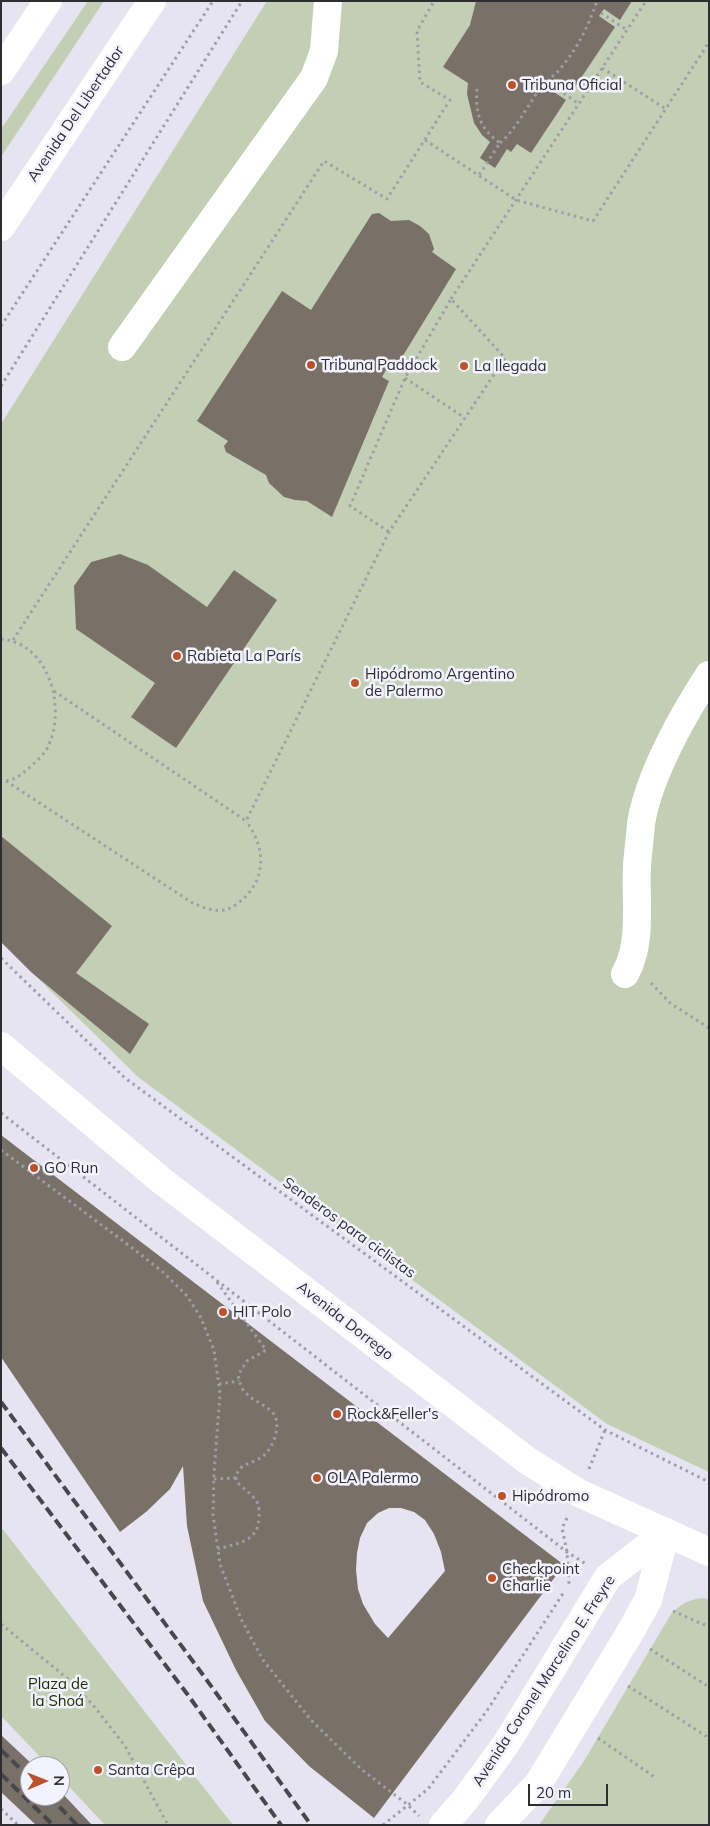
<!DOCTYPE html>
<meta charset="utf-8">
<style>
body{margin:0}
#map{position:relative;width:710px;height:1826px;overflow:hidden;background:#e6e4f1;font-family:Mulish,sans-serif}
canvas{display:block}
.frame{position:absolute;inset:0;border:2px solid #2d2d32;pointer-events:none}
.north{position:absolute;left:20px;top:1756px;width:50px;height:50px;box-sizing:border-box;background:#f3f2ff;border:1px solid #a4a3ad;border-radius:50%;rotate:89deg;font-size:14px;font-weight:700;line-height:20px;text-align:center;color:#2d2d32}
.north::after{content:'';display:block;margin:auto;width:18px;height:22px;background:#ba532b;clip-path:polygon(50% 0,100% 100%,50% 72%,0 100%)}
.scale{position:absolute;left:528px;top:1784px;width:80px;height:22px;box-sizing:border-box;border:2px solid #2d2d32;border-top:0;padding-left:6px;font-size:15px;line-height:18px;white-space:nowrap;color:#2d2d32;-webkit-text-stroke:4px #f3f2ff;paint-order:stroke}
</style>
<div id="map">
<canvas width="710" height="1826"></canvas>
<div class="frame"></div>
<div class="north">N</div>
<div class="scale">20 m</div>
</div>
<script>
const ctx = document.querySelector('canvas').getContext('2d');
ctx.lineJoin = 'round';
function paint(path, color) { ctx.fillStyle = color; ctx.fill(path, 'evenodd'); }
function trace(path, color, width, dash) { ctx.strokeStyle = color; ctx.lineWidth = width; ctx.lineCap = dash ? 'butt' : 'round'; ctx.setLineDash(dash || []); ctx.stroke(path); }
function drawText(font, color, halo, rows, align = 'center') {
  ctx.font = font + ' Mulish,sans-serif'; ctx.lineWidth = 5; ctx.setLineDash([]); ctx.textBaseline = 'middle'; ctx.strokeStyle = halo; ctx.fillStyle = color; for (const [text, x, y, turn = 0] of rows) {
    ctx.save(); ctx.translate(x, y); ctx.rotate((+turn || 0) * Math.PI / 180); ctx.textAlign = isNaN(turn) ? turn : align; if (halo) ctx.strokeText(text, 0, 0); ctx.fillText(text, 0, 0); ctx.restore();
  }
}
const green = new Path2D(`
 M88,1h16l-103,156v-28z
 M267,1h442v1471l-102,-48 -469,-347 -137,-135v-518z
 M1,1527l232,298h-128l-45,-48v-11h-11l-48,-50z
 M702,1598l7,1v226h-170l45,-64 87,-147c10,-10 17,-14 31,-16z`);
const building = new Path2D(`
 M476,1h156l-12,19 -16,-11 -3,4 -2,3 16,11 -44,66 -16,-10 -4,7 15,10 -35,53 -14,-9 -6,8 -4,-3 -12,19 -15,-10 10,-16 -8,-7 -8,-12 -7,-29 1,-11 -25,-16 27,-42z
 M379,213l12,8 18,-1 11,6 9,8 5,15 -2,3 24,17 -60,98 -6,-4 -8,14 7,4 -57,136 -25,-16 -12,-1 -11,-3 -15,-14 -3,-8 -40,-23 -2,-6 4,-5 -31,-20 85,-130 29,19 59,-93 2,-3z
 M120,554l28,11 59,42 27,-37 43,30 -101,148 -45,-31 24,-34 -79,-54 -2,-43 17,-24z
 M1,836l111,90 -36,47 73,51 -19,30 -99,-82 -30,-30z
 M1,1135l563,430 -190,253 -65,-52 -44,-45 -29,-51 -33,-69 -16,-75 -4,-60 -13,23 -24,23 -26,20 -119,-175zM389,1508h12l13,4 11,8 9,14 7,18 4,19 -57,67 -13,-14 -12,-20 -5,-15 -2,-19 1,-17 3,-15 7,-15 11,-10z
 M1,1735l33,31h-4v30h30v-5l32,34h-56l-35,-33z`);
const path = new Path2D(`
 M601,13l26,17
 M602,68l64,41
 M553,86l26,18
 M477,89c-2,24 3,40 23,54l-21,32
 M425,140l91,60 77,21 116,-179
 M500,143c17,-15 26,-35 39,-53 6,-8 15,-14 22,-22 17,-21 27,-41 36,-67
 M451,299l195,-298
 M1,326l212,-325
 M405,378l60,40
 M1,386l241,-385
 M1,639c47,4 64,65 49,103 -3,10 -14,20 -22,27 -8,7 -15,12 -27,12
 M13,640l311,-479 63,38 63,-99 -30,-18 -3,-51 17,-30
 M54,691l192,130 143,-289 116,-174 -54,-59 -46,79 -55,128 39,26
 M6,781l185,121c11,5 22,10 34,8 7,-2 14,-7 19,-12 24,-23 20,-53 2,-77
 M1,958l124,120 480,352 104,52
 M651,983l19,20 39,25
 M1,1113l566,439 19,12
 M1,1150l130,97 33,26 23,23 14,22 13,32 6,44 -6,79 -1,41 7,50 21,55 22,41 48,60 50,49 47,36 11,11
 M217,1282l49,68 -19,11 -9,14c2,8 3,15 10,20 6,6 15,9 22,15 13,10 5,32 -3,42 -11,14 -31,8 -31,29 7,8 17,13 22,23 1,3 1,8 1,12 0,26 -21,27 -41,33
 M219,1384l20,-3
 M589,1469l16,-39
 M214,1479l22,-1
 M567,1518l-5,10 5,24 2,32 -1,3
 M673,1611l36,16
 M1,1624l67,55 25,26 32,41 43,79
 M650,1649l59,38
 M628,1686l81,52
 M598,1738l58,40
 M1,1809l17,16
 M383,1825l45,-36 58,-77 78,-120`);
const minor = new Path2D(`
 M122,347l192,-269 10,-27 4,-50
 M625,974c18,-32 10,-73 12,-109 1,-13 3,-28 4,-41 7,-47 42,-109 68,-149
 M443,1825l22,-25 41,-56 102,-167 58,-45
 M499,1825l39,-41 90,-148 20,-36 18,-68`);
const major = new Path2D(`
 M1,71l47,-70
 M1,227l151,-226
 M1,1046l161,135 366,280 51,32 130,59`);
const rail = new Path2D(`
 M1,1402l205,277 105,146
 M1,1448l187,247 93,130
 M1,1750l29,28
 M1,1774l52,51
 M49,1796l28,29`);
const markers = [
 [512,85,5,"#ba532b"],
 [311,365,5,"#ba532b"],
 [464,366,5,"#ba532b"],
 [177,656,5,"#ba532b"],
 [355,683,5,"#ba532b"],
 [34,1168,5,"#ba532b"],
 [223,1312,5,"#ba532b"],
 [337,1414,5,"#ba532b"],
 [317,1478,5,"#ba532b"],
 [502,1496,5,"#ba532b"],
 [492,1578,5,"#ba532b"],
 [98,1770,5,"#ba532b"]
];
const poiNames = [
 ["Tribuna Oficial",522,85],
 ["Tribuna Paddock",321,365],
 ["La llegada",474,366],
 ["Rabieta La París",187,656],
 ["Hipódromo Argentino",365,674],
 ["de Palermo",365,691],
 ["GO Run",44,1168],
 ["HIT Polo",233,1312],
 ["Rock&Feller's",347,1414],
 ["OLA Palermo",327,1478],
 ["Hipódromo",512,1496],
 ["Checkpoint",502,1569],
 ["Charlie",502,1586],
 ["Santa Crêpa",108,1770]
];
const streetNames = [
 ["Avenida Del Libertador",76,114,-56],
 ["Senderos para ciclistas",349,1228,36],
 ["Avenida Dorrego",345,1321,38],
 ["Avenida Coronel Marcelino E. Freyre",544,1681,-57]
];
const parkNames = [
 ["Plaza de",58,1684],
 ["la Shoá",58,1701]
];
paint(green, '#c3cfb5');
paint(building, '#797067');
trace(path, '#9f9ea8', 3, [2.5, 4]);
trace(minor, '#fff', 28);
trace(major, '#fff', 28);
trace(rail, '#48474d', 4, [10, 5]);
for (const [x, y, r, color] of markers) { const dot = new Path2D(); dot.arc(x, y, r, 0, 2 * Math.PI); ctx.fillStyle = color; ctx.fill(dot); trace(dot, '#f3f2ff', 2); }
drawText('15px', '#2d2d32', '#f3f2ff', poiNames, 'left');
drawText('15px', '#2d2d32', '#f3f2ff', streetNames);
drawText('15px', '#203000', '#f3f2ff', parkNames);
</script>
